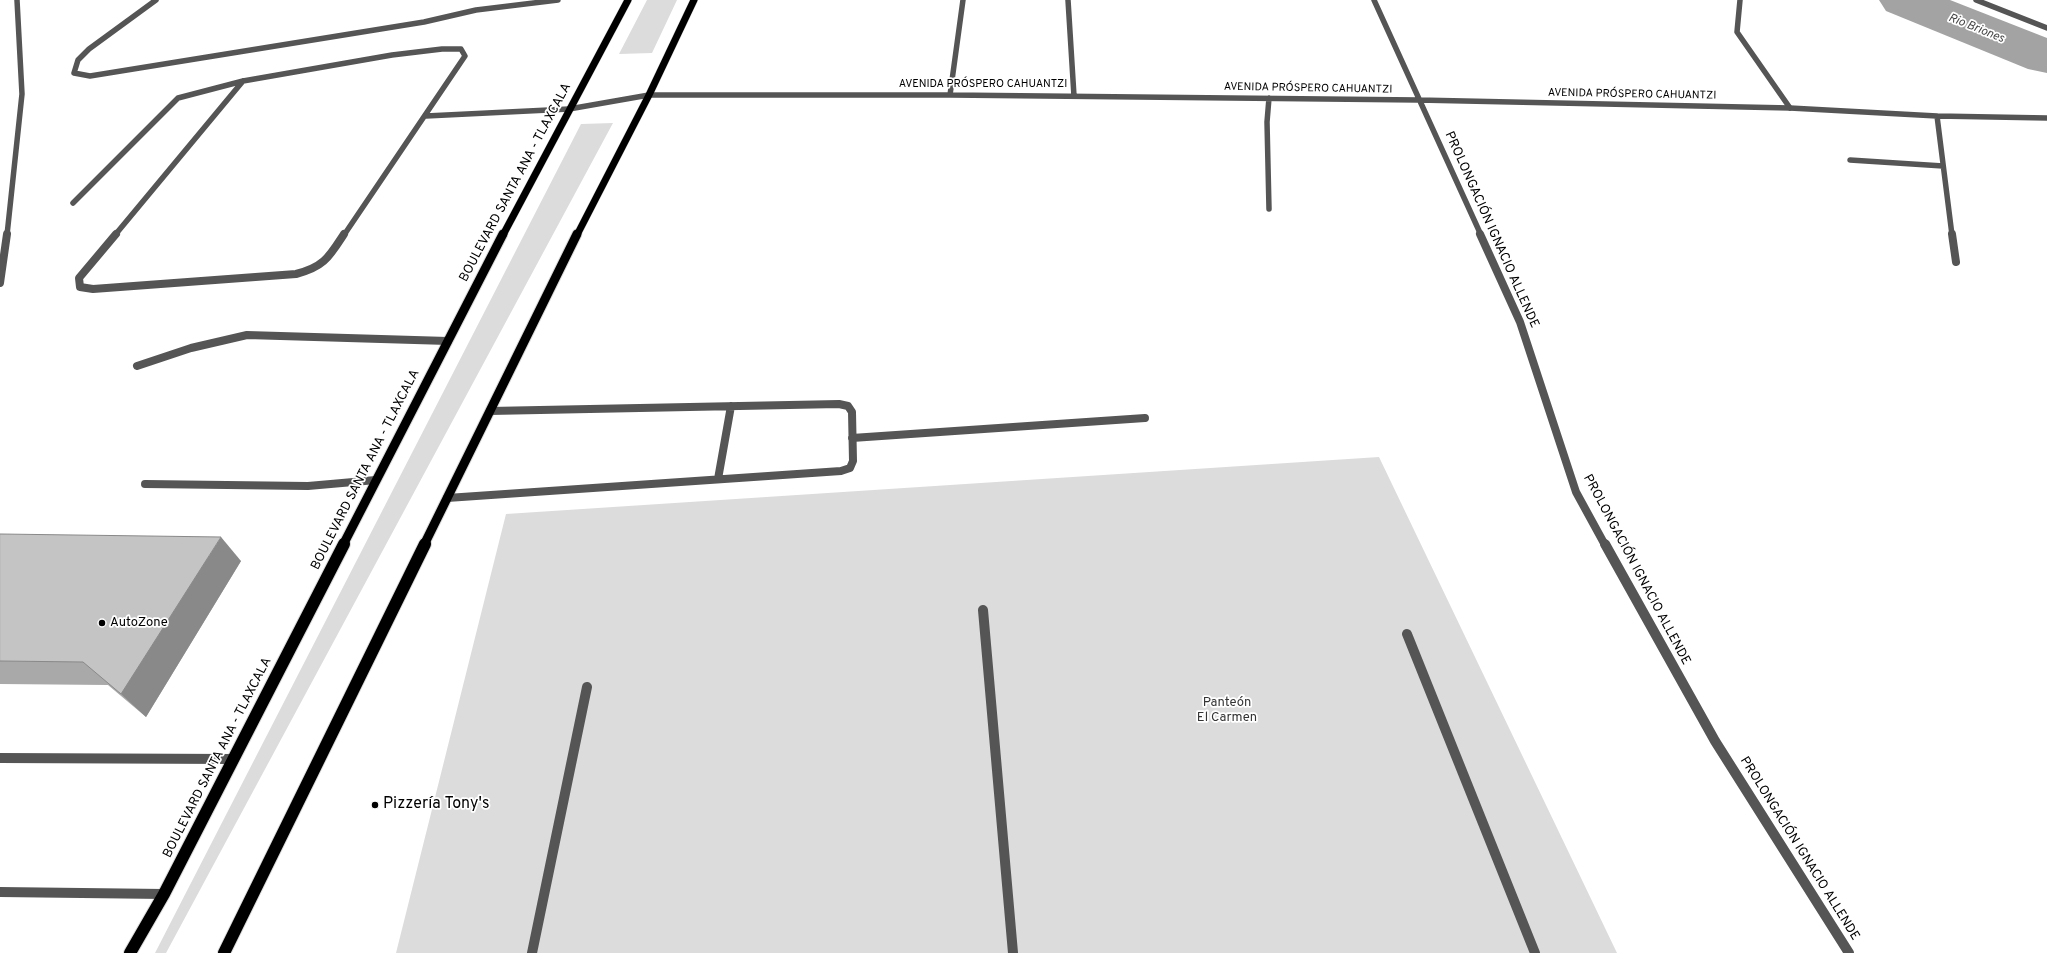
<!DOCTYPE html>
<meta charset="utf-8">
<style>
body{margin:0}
canvas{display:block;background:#fff}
</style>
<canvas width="2047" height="953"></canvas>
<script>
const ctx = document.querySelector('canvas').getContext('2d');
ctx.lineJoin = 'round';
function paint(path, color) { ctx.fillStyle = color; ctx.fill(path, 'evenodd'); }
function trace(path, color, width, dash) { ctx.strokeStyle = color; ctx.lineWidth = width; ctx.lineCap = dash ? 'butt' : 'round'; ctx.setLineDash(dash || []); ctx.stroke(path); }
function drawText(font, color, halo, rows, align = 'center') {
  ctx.font = font + ' Overpass,sans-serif'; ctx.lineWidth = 3.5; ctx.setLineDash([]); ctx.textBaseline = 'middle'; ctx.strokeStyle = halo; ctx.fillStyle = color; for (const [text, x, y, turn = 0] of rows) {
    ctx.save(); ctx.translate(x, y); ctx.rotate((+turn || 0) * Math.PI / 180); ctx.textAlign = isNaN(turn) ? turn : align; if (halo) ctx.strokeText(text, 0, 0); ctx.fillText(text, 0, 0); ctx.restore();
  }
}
const green = new Path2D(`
 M647,0h30l-25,53 -33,1z
 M613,123l-447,830h-11l426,-829z
 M1379,457l238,496h-1221l110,-439z`);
const river = new Path2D(`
 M1879,0h71l97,38v35l-19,-4 -142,-58z`);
const serviceFar2 = new Path2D(`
 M156,0l-67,49 -11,11 -4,13 16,3 334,-54 52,-12 82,-10
 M1740,0l-3,32 53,76
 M243,81l149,-26 50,-6h19l4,7 -121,179
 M426,116l143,-7
 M73,203l105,-105 65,-17
 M115,235l128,-154`);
const serviceFar1 = new Path2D(`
 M116,234l-37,44 1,9 13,2 203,-15c28,-7 33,-17 48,-40
 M137,366l54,-18 56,-13 201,6
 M852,438l293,-20
 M718,479l13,-73
 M145,484l163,2 68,-6
 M447,498l394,-27 9,-3 3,-7 -1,-49 -4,-6 -9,-2 -349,7`);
const service = new Path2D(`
 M983,610l30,343
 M1407,634l128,319
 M0,758l232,1
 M0,892l164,2
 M532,953l55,-266`);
const minorFar2 = new Path2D(`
 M1068,0l6,96
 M1374,0l107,235
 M1976,0l71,28
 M950,95l13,-95
 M1269,98l-2,24 2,87
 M569,109l80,-14h301l468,5 372,8 147,8 110,2
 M1937,116l15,119
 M1850,160l93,6
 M7,235l15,-141 -5,-94`);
const minorFar1 = new Path2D(`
 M1480,234l40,88 56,170 29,53
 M1952,234l4,28
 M0,283l7,-49`);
const minor = new Path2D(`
 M1605,544l110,197 134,212`);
const primaryFar2 = new Path2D(`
 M503,235l125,-235
 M577,235l72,-140 45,-95`);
const primaryFar1 = new Path2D(`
 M343,545l160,-311
 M424,545l153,-311`);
const primary = new Path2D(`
 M130,953l34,-59 180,-350
 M224,953l201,-409`);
const wall = new Path2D(`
 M0,534l241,27 -95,156 -38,-32 -108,-1z`);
const shadedWall = new Path2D(`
 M221,537l20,24 -95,156 -25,-23z`);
const building = new Path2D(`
 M0,534l221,3 -100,157 -38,-32 -83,-1z`);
const markers = [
 [102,623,4,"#000"],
 [375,805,4,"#000"]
];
const farStreetnames = [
 ["AVENIDA PRÓSPERO CAHUANTZI",983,85],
 ["AVENIDA PRÓSPERO CAHUANTZI",1308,89,1],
 ["AVENIDA PRÓSPERO CAHUANTZI",1632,95,1]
];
const farWaternames = [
 ["Rio Briones",1976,29,22]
];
const streetNames = [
 ["BOULEVARD SANTA ANA - TLAXCALA",516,183,-62],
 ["PROLONGACIÓN IGNACIO ALLENDE",1491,230,66],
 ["BOULEVARD SANTA ANA - TLAXCALA",366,470,-63],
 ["PROLONGACIÓN IGNACIO ALLENDE",1636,570,62],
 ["BOULEVARD SANTA ANA - TLAXCALA",218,758,-63],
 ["PROLONGACIÓN IGNACIO ALLENDE",1799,849,58]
];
const poiNames = [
 ["AutoZone",110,623]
];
const parkNames = [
 ["Panteón",1227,703],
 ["El Carmen",1227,718]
];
const nearPoinames = [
 ["Pizzería Tony's",383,805]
];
paint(green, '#dcdcdc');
paint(river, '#a3a3a3');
trace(primaryFar2, '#dbdbdb', 8);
trace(primaryFar1, '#dbdbdb', 11);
trace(primary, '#dbdbdb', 14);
trace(serviceFar2, '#555', 5.5);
trace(serviceFar1, '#555', 8);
trace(service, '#555', 10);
trace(minorFar2, '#555', 5.5);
trace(minorFar1, '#555', 8);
trace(minor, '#555', 10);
trace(primaryFar2, '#000', 7);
trace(primaryFar1, '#000', 9);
trace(primary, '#000', 12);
paint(wall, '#a9a9a9');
paint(shadedWall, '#898989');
paint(building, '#c4c4c4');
trace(building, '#898989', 1);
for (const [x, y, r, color] of markers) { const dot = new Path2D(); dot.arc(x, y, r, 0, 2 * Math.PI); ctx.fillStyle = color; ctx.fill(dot); trace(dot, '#fff', 1.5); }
drawText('11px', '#000', '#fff', farStreetnames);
drawText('italic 12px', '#444', '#fff', farWaternames);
drawText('13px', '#000', '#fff', streetNames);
drawText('13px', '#000', '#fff', poiNames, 'left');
drawText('13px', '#333', '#fff', parkNames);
drawText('16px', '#000', '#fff', nearPoinames, 'left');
</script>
